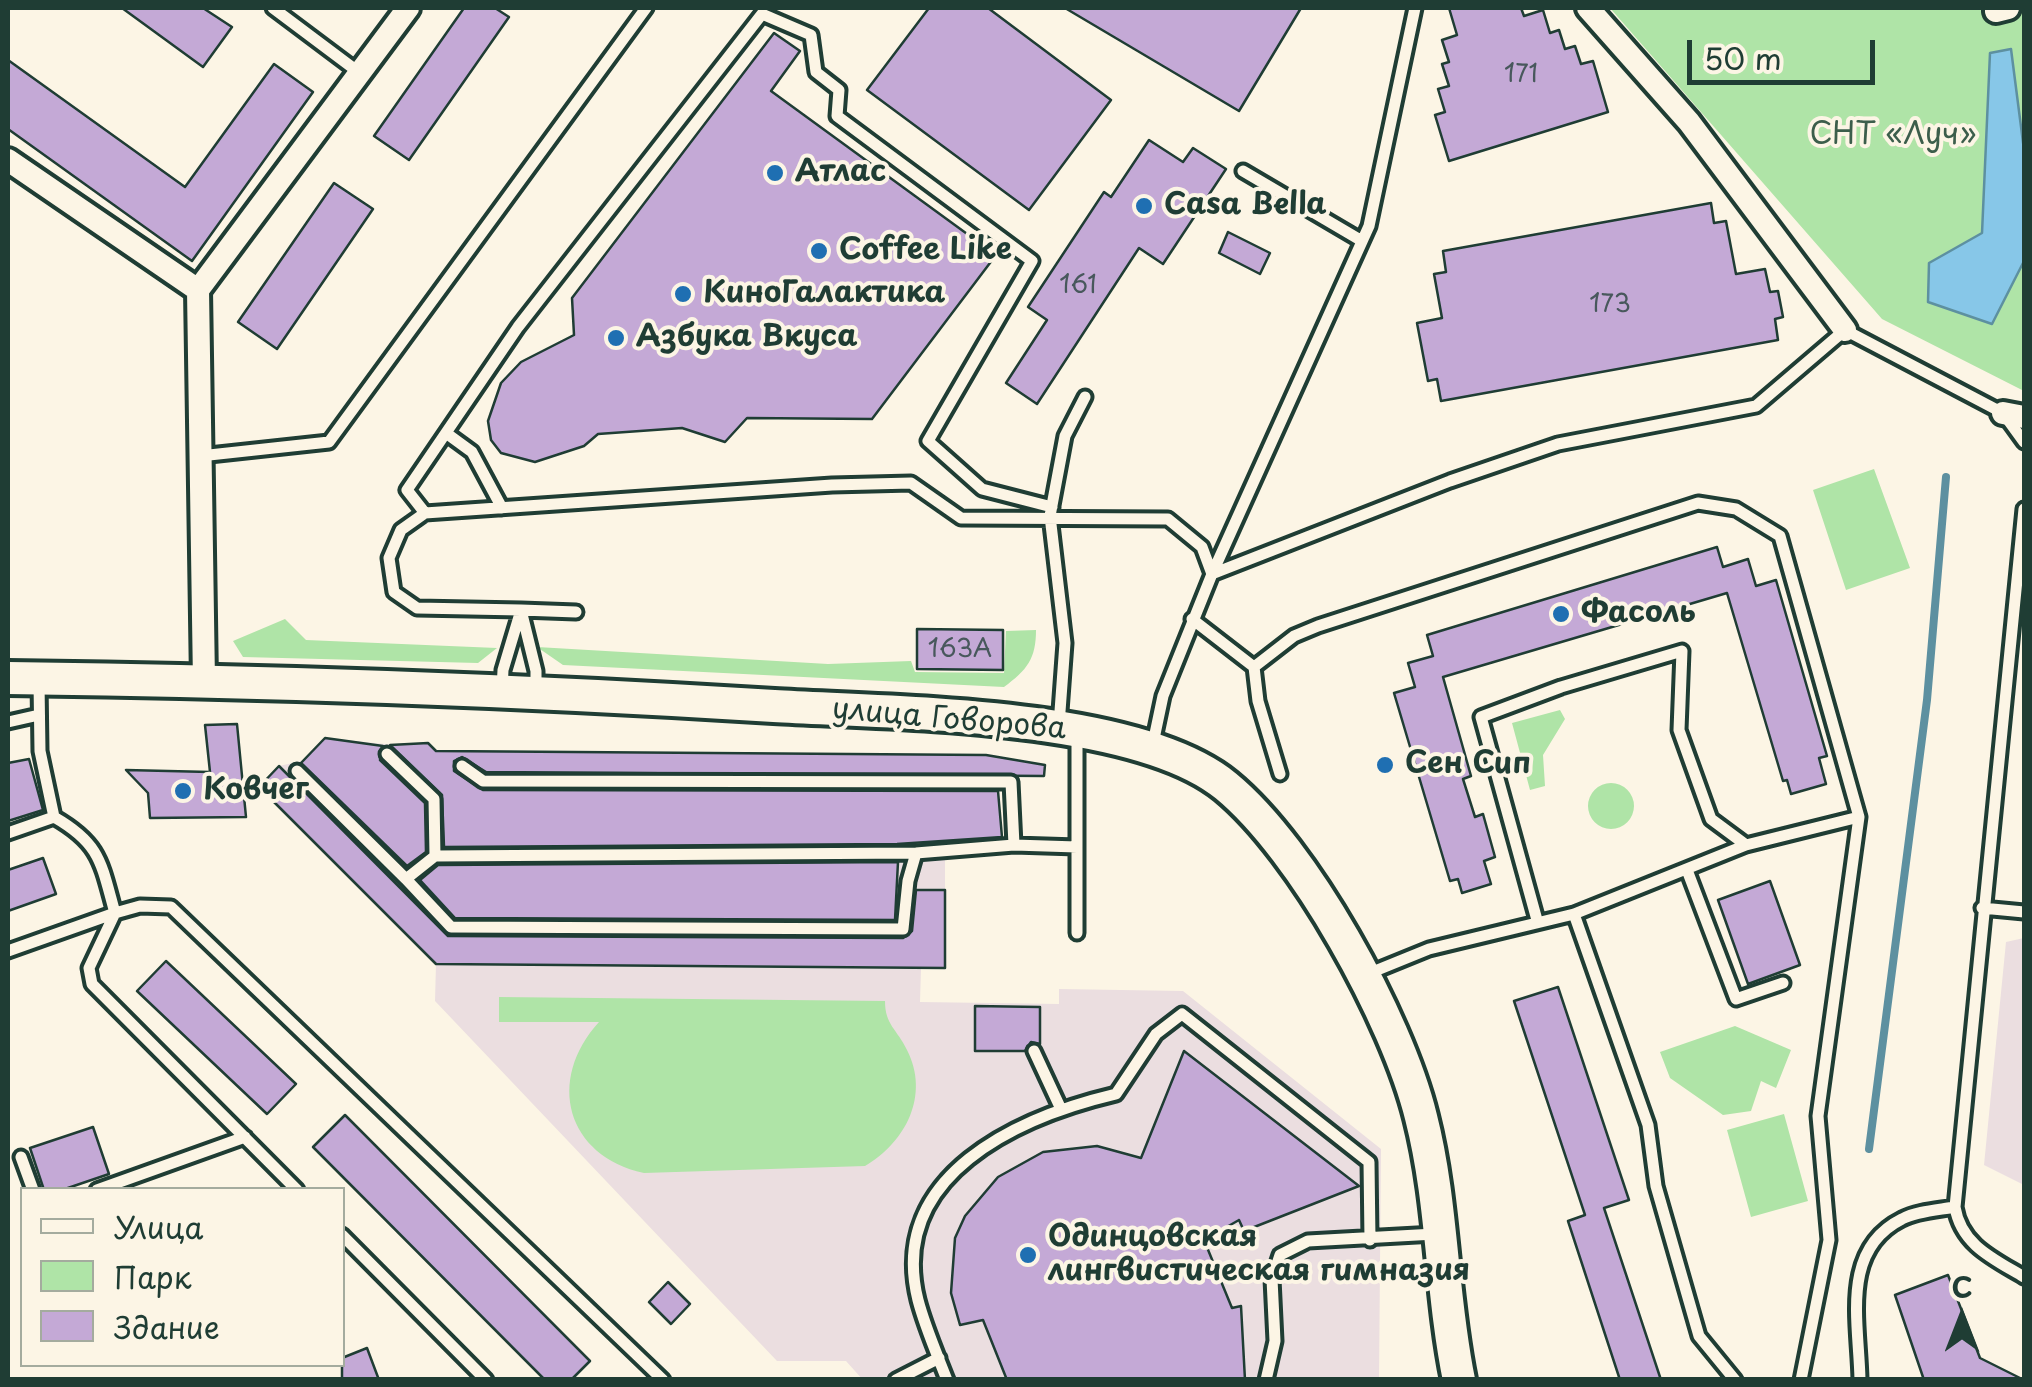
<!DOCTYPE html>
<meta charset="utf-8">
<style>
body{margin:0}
#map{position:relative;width:2032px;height:1387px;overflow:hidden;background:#fcf5e5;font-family:"Playpen Sans",sans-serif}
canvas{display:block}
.frame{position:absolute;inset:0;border:10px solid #1f3d34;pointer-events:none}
.legend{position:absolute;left:20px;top:1187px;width:325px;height:180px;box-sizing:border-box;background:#fcf5e5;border:2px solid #a4ab9e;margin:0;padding:12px 18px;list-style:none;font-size:30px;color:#1f3d34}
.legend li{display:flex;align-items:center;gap:20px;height:50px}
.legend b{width:50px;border:2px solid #a4ab9e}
.north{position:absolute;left:1912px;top:1267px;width:100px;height:100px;-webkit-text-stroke:8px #fcf5e5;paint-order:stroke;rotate:0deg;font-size:28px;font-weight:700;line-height:40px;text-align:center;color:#1f3d34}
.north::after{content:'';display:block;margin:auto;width:35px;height:45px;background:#1f3d34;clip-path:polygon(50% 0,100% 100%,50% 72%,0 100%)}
.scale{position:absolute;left:1687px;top:40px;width:188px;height:45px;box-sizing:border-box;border:5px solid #1f3d34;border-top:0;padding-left:12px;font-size:30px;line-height:35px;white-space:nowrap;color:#1f3d34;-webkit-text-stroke:8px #fcf5e5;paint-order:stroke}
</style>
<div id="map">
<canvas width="2032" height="1387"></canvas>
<div class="frame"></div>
<ul class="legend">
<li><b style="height:12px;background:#fcf5e5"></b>Улица</li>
<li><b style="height:28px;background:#afe4a7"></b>Парк</li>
<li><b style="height:28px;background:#c4a9d6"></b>Здание</li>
</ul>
<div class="north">С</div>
<div class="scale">50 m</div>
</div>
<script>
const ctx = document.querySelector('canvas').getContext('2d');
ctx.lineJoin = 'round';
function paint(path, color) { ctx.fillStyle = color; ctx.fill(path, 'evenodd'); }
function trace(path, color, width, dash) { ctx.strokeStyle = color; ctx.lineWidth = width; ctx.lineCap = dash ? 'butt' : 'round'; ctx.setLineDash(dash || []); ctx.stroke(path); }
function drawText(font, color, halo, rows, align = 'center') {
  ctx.font = font + ' "Playpen Sans",sans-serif'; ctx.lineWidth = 8; ctx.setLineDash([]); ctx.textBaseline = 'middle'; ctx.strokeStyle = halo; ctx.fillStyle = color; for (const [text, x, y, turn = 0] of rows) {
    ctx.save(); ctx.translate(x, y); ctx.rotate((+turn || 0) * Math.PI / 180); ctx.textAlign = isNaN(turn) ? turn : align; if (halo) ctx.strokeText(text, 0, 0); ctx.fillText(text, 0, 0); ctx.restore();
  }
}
const built = new Path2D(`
 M325,738l70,7 33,-2 46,46 524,-1 4,50 -57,5v125h-24l-1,34 139,2v-15l124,2 198,158 -2,230 -516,1 -17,-19h-69l-342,-360 1,-37 -177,-177 20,-21 23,-5z
 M2024,938v247l-40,-20 22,-223z`);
const green = new Path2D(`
 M1610,8h414v383l-142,-72z
 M1874,469l36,99 -64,22 -33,-100z
 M285,619l21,21 191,8 -19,15 -235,-6 -10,-16z
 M1036,630c0,29 -9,40 -32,57l-441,-22 -26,-18 291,17 83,-3 4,11 89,1 2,-42z
 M1560,710l5,9 -22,36 2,31 -15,4 -18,-67z
 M1588 806a23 23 0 1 1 46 0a23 23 0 1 1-46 0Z
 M499,997l386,4c0,24 12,28 22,49 23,45 -1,92 -42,116l-221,7c-78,-17 -98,-93 -45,-151h-100z
 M1735,1026l56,24 -15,38 -15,-7 -10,30 -28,4 -53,-37 -10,-26z
 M1784,1114l24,87 -57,16 -24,-87z`);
const water = new Path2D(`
 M2011,49l13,101v111l-32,63 -64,-22 1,-39 53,-30 8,-180z`);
const stream = new Path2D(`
 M1869,1149l58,-449 19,-223`);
const building = new Path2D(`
 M122,8h81l29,19 -29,40z
 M464,8h31l14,9 -100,143 -35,-24z
 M929,8h59l123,92 -82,110 -162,-120z
 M1065,8h236l-62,103z
 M1449,8h72l3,8 19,-6 7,23 9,-3 6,19 10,-3 6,18 12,-3 15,51 -159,49 -14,-46 10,-3 -7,-23 11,-3 -7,-22 7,-2 -7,-22 15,-5z
 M774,33l26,18 -29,40 225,164 -124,164 -125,-1 -22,24 -43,-14 -84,6 -14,12 -49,16 -34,-9 -10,-13 -3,-19 13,-38 20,-21 53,-27 -2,-37z
 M8,60l177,127 89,-123 39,28 -121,169 -184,-132z
 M1149,140l34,22 10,-14 33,21 -63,95 -24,-16 -102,156 -31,-21 41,-63 -19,-13 76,-115 7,5z
 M334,183l39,26 -96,140 -39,-27z
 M1711,203l3,20 12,-2 10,53 29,-5 5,23 8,-1 5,26 -8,2 3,21 -337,61 -4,-22 -9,2 -11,-58 25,-5 -8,-44 12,-2 -3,-21z
 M1228,232l42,21 -10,21 -41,-21z
 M1717,547l6,20 25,-8 8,27 20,-6 51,176 -8,2 7,26 -35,10 -4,-14 -4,1 -56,-188 -284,84 28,99 -8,3 12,38 8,-3 12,43 -11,4 7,23 -29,9 -4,-14 -8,2 -56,-188 21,-6 -7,-24 25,-7 -6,-21z
 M917,629l86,1v40l-86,-1z
 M237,724l9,93 -96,1 -2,-25 -22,-23 84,2 -5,-47z
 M325,738l58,8 -3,14 45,43 1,49 -19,14 -106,-103z
 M428,743l8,8 550,4 59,10 -1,11 -558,-4 -24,-15 -8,4v10l29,19 515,1 4,46 -105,7 -453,3 -2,-52 -52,-50z
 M29,759l14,51 -35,11v-58z
 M279,766l169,170 455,2 9,-7 4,-41h29v78l-509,-4 -177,-177z
 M43,858l13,36 -48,17v-41z
 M898,862l-3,58 -440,-2 -35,-38 18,-15z
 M1770,881l30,84 -52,19 -30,-84z
 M166,961l130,123 -29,30 -130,-123z
 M1558,987l71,213 -25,8 57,172h-41l-52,-159 17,-6 -71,-214z
 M975,1006l65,1v37l-9,-2 -6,9h-50z
 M1184,1051l175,135 -115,45 -5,-11 -35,20 28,68 9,-2 4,74h-238l-24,-60 -23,5 -9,-32 4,-55 10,-22 33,-39 45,-25 54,-6 44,12z
 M345,1115l245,246 -19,19h-26l-232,-233z
 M93,1127l16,47 -47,16h-18l-14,-42z
 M1948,1275l32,83 44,22h-100l-29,-85z
 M668,1282l22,22 -19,20 -22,-22z
 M367,1348l12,32h-37v-22z`);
const service = new Path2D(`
 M273,8l88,66
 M1243,171l119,70
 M446,433l26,19 30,56
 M200,456l129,-14 317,-434
 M2024,509l-69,698c6,38 39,52 69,70
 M425,513l-18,-23 111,-163 244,-313 49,21 5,37 23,18 -2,26 195,145 -104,180 54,48 70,18
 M1212,574l157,-348 46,-218
 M1192,619l62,48 40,-31 24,-10 380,-123 38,6 44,27 79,281 -41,299 11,124 -28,140
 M1254,667l4,34 22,73
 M502,690l1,-20 18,-60 -104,-2 -23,-16 -5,-34 12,-28 24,-17 407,-28 79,-2 50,35 207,1 34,28 10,27
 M536,691v-20l-15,-61 55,2
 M8,722l31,-7
 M1059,725l6,-82 -15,-127 15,-80 20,-39
 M1077,735v198
 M1152,748l11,-52 49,-122 238,-93 108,-37 198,-38 89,-76 158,83 21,29
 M387,754l47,45 1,57 481,-3 98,-8
 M462,766l21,15 528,1 3,63 63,2
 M297,771l109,108 29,-23
 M8,833l46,-16 -14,-66 -1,-68
 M1687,870l49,129 47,-16
 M406,879l45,48 452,2 5,-48 8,-28
 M1982,908l42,4
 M1574,914l74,211 8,61 43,150 36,44
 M1537,920l-56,-203 80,-30 121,-36 -3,79 32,89 35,26
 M8,951l107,-38c-14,-50 -14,-69 -61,-96
 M1365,975l64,-26 145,-35 172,-69 113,-28
 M1034,1051l26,56
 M21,1157l12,33
 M97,1190l148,-53
 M297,1190l-205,-206 -3,-16 26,-55 25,-7 31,1 492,473
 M342,1235l144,145
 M896,1380l43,-22
 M947,1380c-10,-26 -22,-53 -29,-80 -31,-125 101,-183 198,-206l40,-60 26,-20 187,148 1,78
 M1266,1380l9,-39 -3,-62 8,-24 28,-14 127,-7
 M1860,1380c-1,-58 -20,-130 42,-161 15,-8 36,-9 53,-12`);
const minor = new Path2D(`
 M1588,8l101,114 156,208
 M1996,11l12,-3
 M8,160l190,130
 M2003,413l21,4
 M204,682l-6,-392 210,-282`);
const secondary = new Path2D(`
 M8,678c255,3 511,12 766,28 118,7 362,6 452,80 78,64 171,233 195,331 22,86 20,176 38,263`);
const markers = [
 [775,173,10,"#1f6fb2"],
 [1144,206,10,"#1f6fb2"],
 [819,251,10,"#1f6fb2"],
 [683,294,10,"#1f6fb2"],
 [616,338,10,"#1f6fb2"],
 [1561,614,10,"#1f6fb2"],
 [1385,765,10,"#1f6fb2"],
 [183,791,10,"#1f6fb2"],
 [1028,1255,10,"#1f6fb2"]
];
const numberNames = [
 ["171",1521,75],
 ["161",1078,286],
 ["173",1610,305],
 ["163А",960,650]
];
const parkNames = [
 ["СНТ «Луч»",1893,136]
];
const poiNames = [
 ["Атлас",795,173],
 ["Casa Bella",1164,206],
 ["Coffee Like",839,251],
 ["КиноГалактика",703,294],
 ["Азбука Вкуса",636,338],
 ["Фасоль",1581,614],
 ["Сен Сип",1405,765],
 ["Ковчег",203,791],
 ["Одинцовская",1048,1238],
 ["лингвистическая гимназия",1048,1272]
];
const streetNames = [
 ["улица Говорова",949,720,5]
];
paint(built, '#ebdee0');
paint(green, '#afe4a7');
paint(water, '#87c7e8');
trace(water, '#5d90a0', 2.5);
trace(stream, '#5d90a0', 8);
paint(building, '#c4a9d6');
trace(building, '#1f3d34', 2.5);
trace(service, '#1f3d34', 19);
trace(minor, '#1f3d34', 30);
trace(secondary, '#1f3d34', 40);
trace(service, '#fcf5e5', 11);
trace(minor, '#fcf5e5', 22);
trace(secondary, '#fcf5e5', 32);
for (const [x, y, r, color] of markers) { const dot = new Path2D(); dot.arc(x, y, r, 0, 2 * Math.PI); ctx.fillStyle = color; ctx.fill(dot); trace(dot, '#fcf5e5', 4); }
drawText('25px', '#48585c', null, numberNames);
drawText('30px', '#3c5e4b', '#fcf5e5', parkNames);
drawText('bold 30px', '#1f3d34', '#fcf5e5', poiNames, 'left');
drawText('30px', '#1f3d34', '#fcf5e5', streetNames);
</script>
